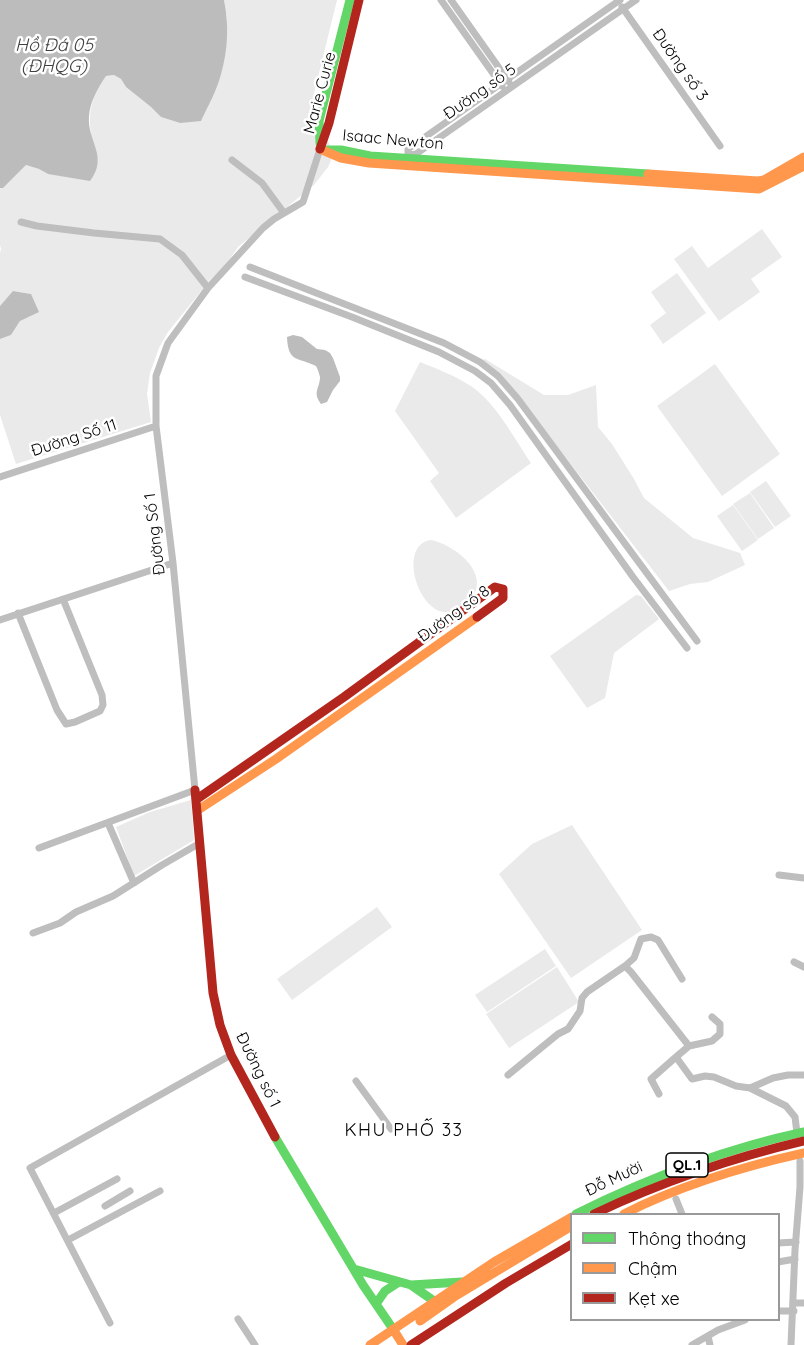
<!DOCTYPE html>
<meta charset="utf-8">
<style>
body{margin:0}
#map{position:relative;width:804px;height:1345px;overflow:hidden;background:#fff;font-family:Quicksand,sans-serif}
canvas{display:block}
.legend{position:absolute;left:570px;top:1213px;width:210px;height:108px;box-sizing:border-box;background:#fff;border:2px solid #999;margin:0;padding:8px 10px;list-style:none;font-size:18px;color:#000}
.legend li{display:flex;align-items:center;gap:12px;height:30px}
.legend b{width:30px;border:2px solid #999}
</style>
<div id="map">
<canvas width="804" height="1345"></canvas>
<ul class="legend">
<li><b style="height:8px;background:#63d668"></b>Thông thoáng</li>
<li><b style="height:8px;background:#ff974d"></b>Chậm</li>
<li><b style="height:8px;background:#b3261e"></b>Kẹt xe</li>
</ul>
</div>
<script>
const ctx = document.querySelector('canvas').getContext('2d');
ctx.lineJoin = 'round';
function paint(path, color) { ctx.fillStyle = color; ctx.fill(path, 'evenodd'); }
function trace(path, color, width, dash) { ctx.strokeStyle = color; ctx.lineWidth = width; ctx.lineCap = dash ? 'butt' : 'round'; ctx.setLineDash(dash || []); ctx.stroke(path); }
function drawText(font, color, halo, rows, align = 'center') {
  ctx.font = font + ' Quicksand,sans-serif'; ctx.lineWidth = 5; ctx.setLineDash([]); ctx.textBaseline = 'middle'; ctx.strokeStyle = halo; ctx.fillStyle = color; for (const [text, x, y, turn = 0] of rows) {
    ctx.save(); ctx.translate(x, y); ctx.rotate((+turn || 0) * Math.PI / 180); ctx.textAlign = isNaN(turn) ? turn : align; if (halo) ctx.strokeText(text, 0, 0); ctx.fillText(text, 0, 0); ctx.restore();
  }
}
const green = new Path2D(`
 M224,0h113l-29,118c10,13 21,20 26,36l-6,13 -14,18 -76,62 -13,19 -15,14 -42,52 -9,16 -9,25 -3,21 4,28 -135,42 -16,-49v-76l11,-4 9,-14 11,-27 -17,-3 -14,15v-53l1,-4 -1,-4v-57h3l23,-23 13,4 9,5 43,-41c-3,-24 1,-36 15,-57l8,-1 7,4 5,8 25,20 10,10 19,6 47,-104z
 M762,229l20,28 -31,22 9,13 -41,29 -45,-62 18,-13 16,22z
 M677,273l29,40 -43,31 -13,-19 16,-12 -15,-21z
 M485,359l59,36h24l28,-10 2,42 14,17 22,35 10,19 49,40 47,15 5,12 -37,17 -18,2 -21,7 -168,-217 -18,-14z
 M420,362c18,7 35,14 51,24 25,17 43,52 60,77l-75,55 -26,-37 9,-8 -44,-62z
 M715,364l65,90 -58,42 -65,-90z
 M766,481l25,35 -16,11 -25,-35z
 M750,493l24,35 -16,11 -25,-35z
 M733,505l25,35 -16,11 -25,-35z
 M431,540c34,8 70,47 25,70 -34,17 -62,-65 -25,-70z
 M636,595l5,1 18,23 -45,34 -9,45 -18,10 -37,-52z
 M191,800l3,40 -60,36 -18,-49 34,-15z
 M572,825l70,105 -71,48 -72,-104 33,-30z
 M377,907l15,20 -100,73 -15,-21z
 M545,949l11,17 -69,46 -12,-17z
 M557,967l22,35 -70,46 -23,-34z`);
const water = new Path2D(`
 M0,0h224c5,25 4,49 -3,74 -4,16 -13,32 -20,47l-21,2 -19,-6 -10,-10 -25,-20 -5,-8 -7,-4 -8,1c-8,12 -16,26 -17,40 -2,26 20,40 1,65l-42,-7 -9,-5 -13,-4 -23,23h-3z
 M13,291l18,3 8,18 -19,9 -9,14 -11,4v-33z
 M293,335l9,2 15,12 8,1 5,3 3,5 7,19v4l-7,9 -6,12 -6,2c-9,-12 -1,-16 -1,-27 -1,-4 -2,-7 -4,-11 -18,-9 -28,-3 -29,-29z`);
const street = new Path2D(`
 M441,0l61,86
 M451,0l58,82
 M620,0l-212,149v5l3,1 5,-1 220,-154
 M622,7l98,139
 M232,160l30,23 22,30
 M21,222l16,4 57,7 66,6 22,16 26,33
 M250,267l194,76 36,19 18,14 20,23 179,242
 M245,277l107,40 87,35 36,19 16,12 19,22 123,172 54,71
 M0,477l156,-51
 M18,613l39,97 9,14 9,-2 25,-11 3,-6 -1,-10 -39,-96
 M0,620l173,-57
 M108,823l26,60
 M39,848l156,-58 -22,-227 -17,-137v-50l12,-33 40,-55 55,-60 11,-9 29,-17 17,-53
 M779,875l25,3
 M33,933l27,-10 16,-11 37,-16 49,-31 38,-22
 M794,962l10,5
 M625,966l9,-8 7,-19 10,-2 7,3 24,39
 M712,1017l8,7v10l-8,7 -23,5 -13,11 16,22 13,-3 9,1 22,9 14,2 23,-10 15,-3h16
 M508,1075l50,-41 10,-5 12,-18 2,-13 5,-6 38,-26 6,6 58,74
 M356,1081l35,48
 M750,1088l36,18 9,11 2,16
 M659,1094l-8,-15 25,-22
 M676,1199l6,15
 M105,1206l25,-15
 M54,1213l63,-34
 M68,1240l92,-49
 M778,1243l18,-1
 M778,1262l17,-3
 M794,1303h10
 M778,1311h16
 M238,1319l17,26
 M110,1323l-80,-155 201,-113
 M708,1336l2,9
 M692,1345l26,-15 27,-10
 M791,1345l4,-95 5,-63v-26`);
const fast = new Path2D(`
 M320,143l-1,-22 31,-121
 M328,150h13l29,6 278,18
 M275,1137l88,148 30,44
 M576,1214c73,-36 148,-65 228,-82
 M354,1269l57,16 23,16
 M411,1285l51,-3
 M376,1304l9,-13 14,-9`);
const slow = new Path2D(`
 M320,149l21,9 28,5 390,26 45,-23
 M648,174l110,7 6,-1 40,-23
 M198,810l78,-51 201,-142
 M624,1214c57,-29 117,-47 180,-61
 M420,1321l34,-24 118,-71
 M393,1329l10,16
 M370,1345l124,-83 78,-45`);
const jam = new Path2D(`
 M320,149l9,-26 30,-123
 M195,790l18,203 7,32 11,30 44,82
 M197,799l147,-102 151,-110 8,2v9l-26,19
 M594,1214c68,-32 137,-56 210,-73
 M411,1345l95,-62 66,-39`);
const shields = [
 [687,1165,42]
];
const shieldNames = [
 ["QL.1",687,1165]
];
const streetNames = [
 ["Đường số 3",680,65,55],
 ["Đường số 5",480,92,-35],
 ["Marie Curie",320,93,-75],
 ["Isaac Newton",393,140,5],
 ["Đường Số 11",74,438,-18],
 ["Đường Số 1",155,534,-97],
 ["Đường số 8",454,614,-36],
 ["Đường số 1",258,1070,64],
 ["Đỗ Mười",614,1179,-25]
];
const waterNames = [
 ["Hồ Đá 05",54,46],
 ["(ĐHQG)",54,67]
];
const neighbourhoodNames = [
 ["KHU PHỐ 33",404,1131]
];
paint(green, '#eaeaea');
paint(water, '#bcbcbc');
trace(street, '#bebebe', 7);
trace(fast, '#63d668', 9);
trace(slow, '#ff974d', 9);
trace(jam, '#b3261e', 9);
for (const [x, y, w] of shields) { const box = new Path2D(); box.roundRect(x - w / 2, y - 12, w, 24, 4.5); ctx.fillStyle = '#fff'; ctx.fill(box); trace(box, '#000', 1.5); }
drawText('bold 15px', '#000', null, shieldNames);
drawText('16px', '#000', '#fff', streetNames);
drawText('italic 18px', '#404040', '#fff', waterNames);
ctx.letterSpacing = '1.5px';
drawText('18px', '#000', '#fff', neighbourhoodNames);
ctx.letterSpacing = '0px';
</script>
